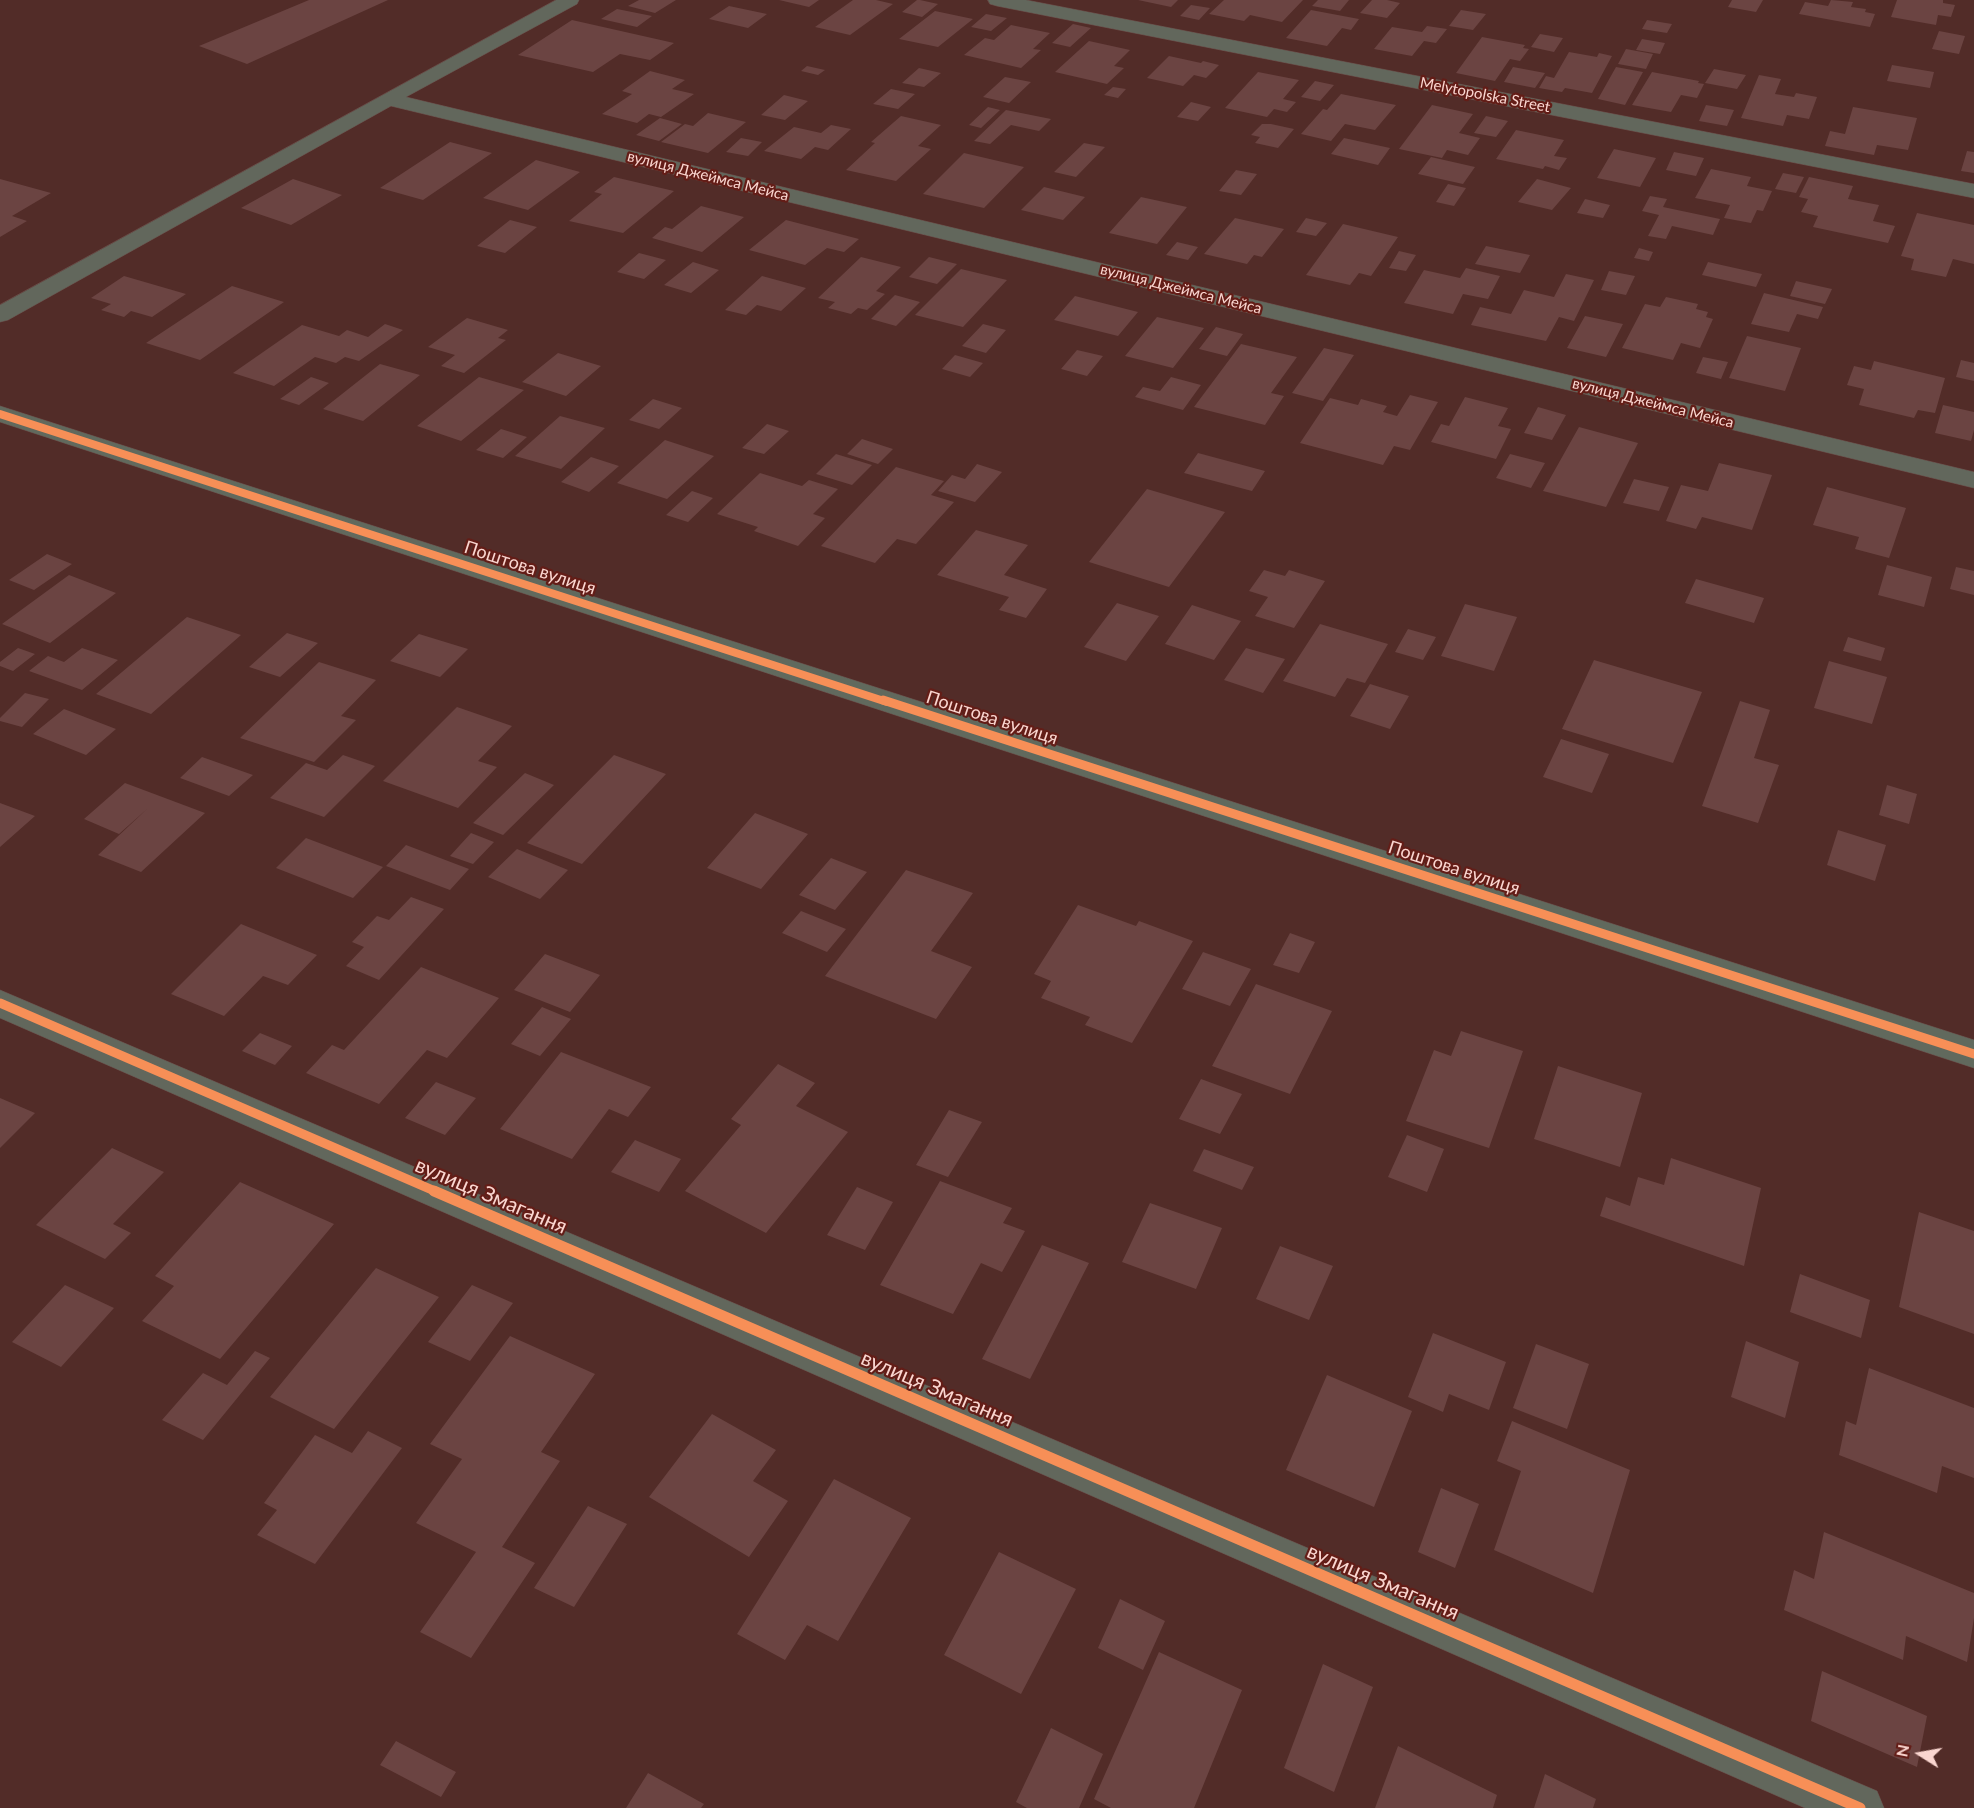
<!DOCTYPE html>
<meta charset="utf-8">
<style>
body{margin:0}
#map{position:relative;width:1974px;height:1808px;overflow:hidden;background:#522c28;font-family:Lato,sans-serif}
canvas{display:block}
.north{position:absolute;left:1890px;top:1724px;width:60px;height:60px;-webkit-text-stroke:4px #631d17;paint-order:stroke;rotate:281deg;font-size:16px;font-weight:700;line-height:24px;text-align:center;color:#fad6d0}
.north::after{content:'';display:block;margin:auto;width:21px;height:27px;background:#fad6d0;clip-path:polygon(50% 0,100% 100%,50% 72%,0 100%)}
</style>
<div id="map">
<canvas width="1974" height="1808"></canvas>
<div class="north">N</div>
</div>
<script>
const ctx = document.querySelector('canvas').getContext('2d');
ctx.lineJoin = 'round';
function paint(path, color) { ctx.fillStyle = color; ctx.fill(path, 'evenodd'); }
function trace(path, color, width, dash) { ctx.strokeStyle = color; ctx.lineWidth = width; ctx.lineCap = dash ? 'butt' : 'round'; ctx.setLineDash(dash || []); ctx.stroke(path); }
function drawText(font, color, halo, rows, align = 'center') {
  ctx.font = font + ' Lato,sans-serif'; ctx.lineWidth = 4.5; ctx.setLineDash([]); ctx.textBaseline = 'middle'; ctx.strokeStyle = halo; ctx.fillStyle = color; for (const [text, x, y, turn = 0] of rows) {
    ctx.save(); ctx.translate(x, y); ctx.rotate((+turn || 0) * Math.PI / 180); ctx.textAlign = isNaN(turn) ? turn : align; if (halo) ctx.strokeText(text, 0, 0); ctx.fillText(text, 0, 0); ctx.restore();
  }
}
const building = new Path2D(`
 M309,0h79l-141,64 -48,-18z
 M639,0h37l-21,13 -27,-7z
 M779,0h40l-10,7z
 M853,0h23l17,4 -43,31 -35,-8z
 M917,0h3l18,4 -16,13 -20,-5z
 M1138,0h40l-7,7z
 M1224,0h79l-21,22 -32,-7 -6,6 -35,-7z
 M1318,0h31l-9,11 -28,-5z
 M1372,0h15l13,3 -13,15 -27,-5z
 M1732,0h31l-7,12 -28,-5z
 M1831,0l22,2 -2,5 15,2 -1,3 10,2 -5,13 -71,-13 6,-12 23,4z
 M1897,0h46v3l12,2 -4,12 -13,-2 -2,10 -45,-8z
 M1191,5l19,3 -11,12 -19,-4z
 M729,6l38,8 -19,14 -39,-9z
 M617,9l35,7 -15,11 -36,-8z
 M1311,10l48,9 -8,11 -9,-2 -15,18 -41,-8z
 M1461,10l25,4 -13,16 -24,-4z
 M935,11l38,8 -35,28 -39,-8z
 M986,14l21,4 -16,13 -20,-4z
 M572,20l102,23 -24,17 -30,-6 -27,18 -75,-17z
 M1647,20l25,4 -5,9 -25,-4z
 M1073,24l18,4 -21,19 -18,-4z
 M1011,25l39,8 -17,16 8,1 -20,18 -57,-13 21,-17 9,2z
 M1427,26l20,3 -11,14 -12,-2 -12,15 -38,-7 18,-22 30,5z
 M1939,31l26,5 -6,18 -27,-5z
 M1540,34l23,4 -9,14 -23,-5z
 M1482,37l43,8 -2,3 6,1 -9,12 -10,-2 -15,22 -39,-8z
 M1642,39l23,4 -5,11 -24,-4z
 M1089,41l41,9 -16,16 10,2 -17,16 -52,-12z
 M1626,49l27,5 -7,15 -28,-5z
 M1569,52l28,5 2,-4 13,3 -20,37 -27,-5 -3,4 -23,-4 7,-12 8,2z
 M1169,56l32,7 2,-2 16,4 -13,13 -12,-3 -11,11 -36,-8z
 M1892,65l42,7 -4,16 -43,-7z
 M807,66l18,4 -7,5 -17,-4z
 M1513,67l32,6 -10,15 -31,-6z
 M1616,67l27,5 -18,33 -27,-6z
 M919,68l22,5 -17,14 -22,-4z
 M1714,69l32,6 -9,14 -32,-6z
 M650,71l35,9 -13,9 22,5 -33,23 -12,-3 -12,9 -35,-9 30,-20 -10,-3z
 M1258,72l41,8 -16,19 13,3 -9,10 -13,-3 -7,8 -42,-9z
 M1652,72l47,9 -1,2 6,1 -7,14 -16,-3 -10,17 -39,-7z
 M1759,75l22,4 -6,15 19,3 2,-4 21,4 -8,22 -22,-4 -4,11 -42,-8z
 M1005,77l26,5 -22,21 -26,-6z
 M1315,81l19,4 -14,16 -19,-4z
 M1113,87l13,2 -8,9 -14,-3z
 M891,89l24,5 -17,15 -25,-5z
 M1341,94l55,11 -21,25 -30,-6 -14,17 -30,-7 22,-25 4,1z
 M784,95l24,6 -23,19 -24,-5z
 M1191,102l20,5 -13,14 -21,-4z
 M1432,105l41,9 -14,19 21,5 -12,17 -21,-5 -5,8 -43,-9z
 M1706,105l28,5 -7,16 -28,-5z
 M988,107l12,3 -19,18 -12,-3z
 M1853,107l64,11 -9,32 -31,-5 -3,10 -49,-9 5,-15 15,3z
 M1006,110l45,9 -12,12 -28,-6 -21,19 -16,-3z
 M708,113l38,9 -38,31 -47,-11 24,-18 8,2z
 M901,116l40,9 -23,21 13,3 -35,32 -50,-11 29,-27 -4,-1z
 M1486,116l22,5 -12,16 -22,-4z
 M660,118l22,6 -23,17 -23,-6z
 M1262,124h9l23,5 -16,19 -23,-5 5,-6 -9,-2z
 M831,125l20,4 -23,21 -13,-3 -14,12 -37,-8 30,-24 27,6z
 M1516,130l48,10 -10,16 13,2 -8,12 -14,-4 -2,3 -47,-10z
 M741,138l21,4 -14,14 -22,-4z
 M1344,138l46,10 -12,17 -47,-11z
 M450,142l42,11 -69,47 -43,-12z
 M1084,143l21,4 -29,30 -22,-5z
 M1614,149l42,9 -16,29 -43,-9z
 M1967,151l7,1v21l-13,-2z
 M1674,152l30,6 -8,18 -30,-6z
 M964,153l60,14 -40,41 -61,-14z
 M1431,157l44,10 -12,17 -45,-10z
 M536,160l44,12 -52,38 -45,-12z
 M1711,169l40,8 -4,9 25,5 -9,20 -6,-1 -6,13 -27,-5 6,-13 -35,-7z
 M1236,170l21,4 -16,21 -22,-4z
 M1783,173l21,4 -8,16 -21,-4z
 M614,177l60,14 -51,42 -54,-12 33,-27 -8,-2z
 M1809,177l44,9 -5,13 31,6 -6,16 22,5 -7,17 -75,-16 5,-11 -17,-4 7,-13 -9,-2z
 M0,179l51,14 -39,23 15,5 -27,16z
 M293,179l49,16 -51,30 -50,-17z
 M1537,179l34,9 -19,22 -34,-8z
 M1448,184l18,4 -12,18 -18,-4z
 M1044,187l41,10 -22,23 -42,-10z
 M1650,196l17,3 -4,8 57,12 -7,16 -41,-9 -6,13 -18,-3 11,-21 -17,-4z
 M1141,197l46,10 -30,37 -48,-11z
 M1585,199l25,6 -7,13 -26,-5z
 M701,206l43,11 -42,35 -50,-14 13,-11 7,2z
 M1917,213l57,12v39l-21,-5 -7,18 -35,-7 3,-11 -13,-3z
 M1235,218l49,11 -22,28 -8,-2 -7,9 -43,-10z
 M1306,218l21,5 -11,13 -20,-4z
 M510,220l27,7 -32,26 -28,-7z
 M786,220l73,19 -15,13 -17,-4 -22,17 -56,-15z
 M1343,224l55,13 -27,39 -12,-3 -9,12 -44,-10z
 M1177,242l21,5 -10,13 -22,-5z
 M1486,246l44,9 -10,18 -45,-9z
 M1639,248l14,4 -4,9 -15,-3z
 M1399,251l17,4 -10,16 -17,-3z
 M639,253l27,7 -22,19 -27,-7z
 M861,257l40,10 -25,24 9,3 -18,16 -9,-2 -7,6 -23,-6 7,-6 -17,-4z
 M929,257l28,7 -20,20 -28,-7z
 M693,262l26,8 -28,23 -27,-8z
 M1708,262l54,12 -6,13 -54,-12z
 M1466,268l34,8 -12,23 -25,-5 -10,20 -49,-11 20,-33 36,8z
 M961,269l46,11 -44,47 -48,-12z
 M1609,271l26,5 -9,19 -25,-5z
 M1566,274l28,6 -20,41 -15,-4 -13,24 -75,-16 9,-18 31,7 13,-24 30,7z
 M124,276l62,18 -34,23 -21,-6 -7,6 -23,-7 10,-6 -20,-6z
 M762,276l44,12 -25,23 -24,-6 -11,10 -21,-5z
 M1796,281l36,8 -7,15 -35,-8z
 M232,286l52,16 -84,58 -54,-17z
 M1764,293l59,14 -5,12 -21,-5 -8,18 -38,-8z
 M895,295l25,7 -24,24 -25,-7z
 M1075,296l63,16 -20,24 -64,-16z
 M1666,297l32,7 -2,5 12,3 -2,5 7,2 -13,29 -19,-5 -8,17 -51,-12 23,-44 15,3z
 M1585,316l38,8 -17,33 -39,-9z
 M1157,317l47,11 -31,40 -48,-12z
 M467,318l41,12 -10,8 8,2 -42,33 -23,-7 14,-11 -27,-8z
 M385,324l18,6 -44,31 -14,-4 -9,6 -21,-6 -41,29 -41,-13 69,-48 37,11 8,-6 21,7z
 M983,324l23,6 -20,23 -24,-7z
 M1216,327l27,7 -16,22 -28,-7z
 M1747,336l54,12 -16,43 -56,-13z
 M1241,344l56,13 -26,36 13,3 -19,29 -71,-18z
 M1324,348l30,7 -31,46 -31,-8z
 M1077,350l26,6 -16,20 -26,-7z
 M558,353l43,13 -35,30 -44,-14z
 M955,355l28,8 -13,14 -28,-8z
 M1703,357l25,5 -7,17 -25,-6z
 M1961,360l13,3v18l-18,-4z
 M1874,361l71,17 -10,35 -17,-3 -4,8 -55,-13 5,-16 -17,-4 7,-19 17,4z
 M380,364l40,11 -57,46 -40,-12z
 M311,377l18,6 -30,22 -19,-6z
 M479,377l45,13 -63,51 -44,-15z
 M1171,377l30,8 -18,25 -48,-13 8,-10 17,4z
 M1410,395l28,7 -28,48 -16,-4 -11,19 -83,-22 30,-45 28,7 3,-6 26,7 -4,6 14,4z
 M1465,397l43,11 -10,18 13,3 -15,30 -65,-17 10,-18 8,2z
 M653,399l29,9 -23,21 -30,-9z
 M1943,405l31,7v18l-3,11 -36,-8z
 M1538,407l28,8 -14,25 -28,-7z
 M560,416l45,12 -44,41 -46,-13z
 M767,424l22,7 -25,23 -22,-6z
 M1579,427l59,16 -32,64 -63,-16z
 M501,429l26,8 -24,21 -27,-8z
 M862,439l31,10 -15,15 -31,-10z
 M665,440l49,16 -47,43 -50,-16z
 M1198,453l67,18 -13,20 -68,-18z
 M836,454l36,11 -20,20 -36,-11z
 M1510,454l35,9 -14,25 -35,-10z
 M591,457l28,9 -30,26 -28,-10z
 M1719,463l53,12 -20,55 -50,-13 -6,12 -30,-8 15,-36 27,6z
 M977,464l25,8 -27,30 -37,-11 14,-16 13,4z
 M896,467l48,14 -13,14 23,7 -38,42 -19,-5 -22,24 -54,-17z
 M760,473l42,13 7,-6 29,9 -25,25 12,4 -27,28 -44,-15 4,-4 -41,-13z
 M1634,479l35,8 -10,24 -36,-8z
 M1827,487l79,21 -17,50 -34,-9 4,-12 -46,-12z
 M1147,489l78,23 -56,75 -80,-25z
 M692,491l21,7 -25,24 -22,-7z
 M976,530l52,15 -24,30 43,14 -21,29 -27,-8 10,-13 -72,-22z
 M47,554l25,10 -38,26 -25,-10z
 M1887,565l45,12 -8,30 -46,-12z
 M1956,567l18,4v24l-24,-6z
 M1264,570l21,6 4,-6 36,11 -31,47 -39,-12 13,-19 -19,-6z
 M69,575l47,18 -66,50 -48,-19z
 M1696,579l68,19 -10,25 -69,-20z
 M1117,603l42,13 -33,45 -42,-14z
 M1465,604l52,13 -23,54 -53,-15z
 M1192,605l49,16 -27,39 -49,-16z
 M187,617l54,18 -90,79 -55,-20z
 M1320,624l68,20 -23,39 -18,-5 -12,19 -52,-16z
 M1408,629l28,8 -13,23 -28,-8z
 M287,633l31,10 -38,34 -31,-10z
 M419,634l49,15 -28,28 -50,-16z
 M1848,637l37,11 -4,13 -38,-10z
 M18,648l17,6 -22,17 -13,-5v-4z
 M82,648l36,12 -36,30 -53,-19 19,-15 16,6z
 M1246,648l39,11 -22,34 -39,-13z
 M1594,660l108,32 -29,71 -111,-34z
 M1829,661l58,16 -15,47 -58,-16z
 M319,662l57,18 -35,36 15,4 -42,42 -74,-24z
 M1370,684l39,12 -19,33 -40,-13z
 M25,693l24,6 -27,28 -22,-6v-3z
 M1740,701l30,9 -16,48 25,7 -21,58 -56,-17z
 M457,707l55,19 -34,35 19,6 -39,41 -75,-27z
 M64,709l52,20 -30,26 -53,-21z
 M1561,739l48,15 -17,39 -49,-16z
 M343,755l32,11 -51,51 -54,-19 36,-35 21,7z
 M614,755l52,19 -84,90 -55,-21z
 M202,757l51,18 -24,21 -49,-18z
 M525,773l29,12 -51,50 -30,-12z
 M125,783l80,30 -64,59 -43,-17 49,-46 -28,25 -35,-15z
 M1887,785l30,9 -8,30 -30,-9z
 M0,803l35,13 -35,31z
 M755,813l53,21 -47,55 -54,-21z
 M1838,830l48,15 -11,36 -48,-16z
 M471,833l23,9 -21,22 -23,-8z
 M306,838l77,29 -30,31 -77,-30z
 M406,845l63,24 -19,21 -64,-24z
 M517,849l51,21 -28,29 -52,-22z
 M831,858l36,14 -32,38 -36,-15z
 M906,870l67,23 -42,58 41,16 -36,52 -111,-43z
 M411,897l33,12 -65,71 -33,-14 18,-19 -12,-5 25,-26 12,4z
 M1078,905l58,21 3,-5 54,20 -61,102 -47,-18 5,-8 -49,-19 10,-17 -17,-7z
 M801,911l45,18 -19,23 -45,-19z
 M241,924l76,31 -29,30 -25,-9 -39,40 -53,-22z
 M1290,933l25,9 -16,31 -26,-8z
 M1203,952l48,17 -21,37 -48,-17z
 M545,954l55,21 -30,37 -56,-22z
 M421,967l78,31 -52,60 -20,-8 -48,54 -73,-31 26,-28 12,5z
 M1256,984l76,27 -42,83 -78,-28z
 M542,1007l29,12 -31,37 -29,-12z
 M1461,1031l62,20 -34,97 -83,-27 28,-71 17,6z
 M260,1033l32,13 -17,19 -33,-14z
 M561,1052l90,35 -23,30 -19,-8 -37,50 -72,-30z
 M778,1064l37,19 -19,23 52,26 -82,101 -81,-42 56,-66 -10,-6z
 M1558,1066l84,27 -22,74 -86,-28z
 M1201,1079l41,15 -22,40 -41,-15z
 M436,1082l40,16 -31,37 -40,-17z
 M0,1098l35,15 -35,35z
 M949,1110l33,12 -34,55 -32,-12z
 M1407,1135l37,14 -17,43 -39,-15z
 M635,1140l46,19 -22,33 -48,-20z
 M112,1148l52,24 -51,52 18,9 -26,26 -69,-34z
 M1204,1149l50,18 -12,23 -49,-19z
 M1671,1158l90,30 -17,78 -144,-50 6,-19 24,9 8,-29 26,8z
 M940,1181l72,27 -9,15 22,8 -23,41 -21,-9 -28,51 -73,-29z
 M240,1182l94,42 -114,135 -78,-38 32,-35 -19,-10z
 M857,1187l36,15 -28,48 -38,-15z
 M1150,1203l72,25 -26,61 -74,-27z
 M1919,1212l55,19v103l-75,-27z
 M1042,1245l47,18 -59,116 -48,-20z
 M1280,1246l53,20 -24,54 -53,-21z
 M376,1268l63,29 -105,132 -64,-32z
 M1800,1274l70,26 -9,38 -71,-26z
 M65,1285l49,23 -53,59 -49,-25z
 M472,1285l41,18 -43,58 -42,-19z
 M1433,1333l73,29 -17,48 -40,-16 -6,18 -35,-15z
 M510,1336l85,38 -54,78 19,9 -58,86 33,16 -64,95 -51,-26 56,-80 -60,-29 46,-64 -32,-15z
 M1746,1341l53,21 -14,56 -54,-21z
 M1536,1344l53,20 -22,65 -54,-21z
 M255,1351l15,7 -67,82 -41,-20 41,-47 24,12z
 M1869,1368l105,40v70l-32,-12 -5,27 -98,-38 7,-34 10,4z
 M1327,1375l85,36 -38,96 -88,-37z
 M712,1414l64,36 -23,31 35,20 -39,56 -100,-60z
 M1512,1421l118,49 -37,123 -99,-43 27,-79 -24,-10z
 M368,1431l34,17 -87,116 -58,-29 20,-25 -13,-7 51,-68 37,18z
 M834,1479l77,39 -73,123 -31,-16 -22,35 -48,-26z
 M1441,1488l38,16 -24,64 -37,-16z
 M588,1506l39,18 -53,83 -40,-19z
 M1824,1532l150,61v25l-7,44 -61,-26 -3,24 -119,-50 10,-40 20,9z
 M999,1552l77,37 -55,105 -77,-39z
 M1120,1599l45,22 -22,49 -45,-22z
 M1159,1652l83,38 -48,118h-83l-17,-9z
 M1323,1664l50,23 -39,105 -50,-24z
 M1822,1671l105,45 -10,51 -106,-46z
 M1051,1728l52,26 -24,54h-52l-11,-6z
 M396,1741l60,31 -15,25 -61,-32z
 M1398,1746l99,49 -4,13h-118z
 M648,1773l56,31 -3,4h-75z
 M1545,1774l51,25 -3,9h-59z`);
const street = new Path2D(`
 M556,0h23l-2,4 -171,93 1568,375v16l-1583,-382 -383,214 -8,2v-17z
 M988,0h38l948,184v14l-977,-192 -7,-2z
 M0,990l1877,801 7,17h-79l-1805,-790z`);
const secondary = new Path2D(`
 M0,406l1974,634v28l-1974,-646z`);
const cyclewayFar2 = new Path2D(`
 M0,414l887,288`);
const cyclewayFar1 = new Path2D(`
 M883,700l1091,354
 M0,1003l437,189`);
const cycleway = new Path2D(`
 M434,1191l1426,617`);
const farStreetnames = [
 ["Melytopolska Street",1485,95,11],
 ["вулиця Джеймса Мейса",708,176,14],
 ["вулиця Джеймса Мейса",1181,289,14],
 ["вулиця Джеймса Мейса",1653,403,14]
];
const streetNames = [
 ["Поштова вулиця",530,568,18],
 ["Поштова вулиця",992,718,18],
 ["Поштова вулиця",1454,868,18]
];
const nearStreetnames = [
 ["вулиця Змагання",491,1196,23],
 ["вулиця Змагання",937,1389,23],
 ["вулиця Змагання",1383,1582,23]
];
paint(building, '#6b4442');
trace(street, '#6a4a46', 1);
trace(secondary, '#6a4a46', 1);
paint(street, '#62675c');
paint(secondary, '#61695d');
trace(cyclewayFar2, '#f78f57', 8);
trace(cyclewayFar1, '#f78f57', 9);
trace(cycleway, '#f78f57', 11);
drawText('15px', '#fad6d0', '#631d17', farStreetnames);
drawText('18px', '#fad6d0', '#631d17', streetNames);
drawText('21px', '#fad6d0', '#631d17', nearStreetnames);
</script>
